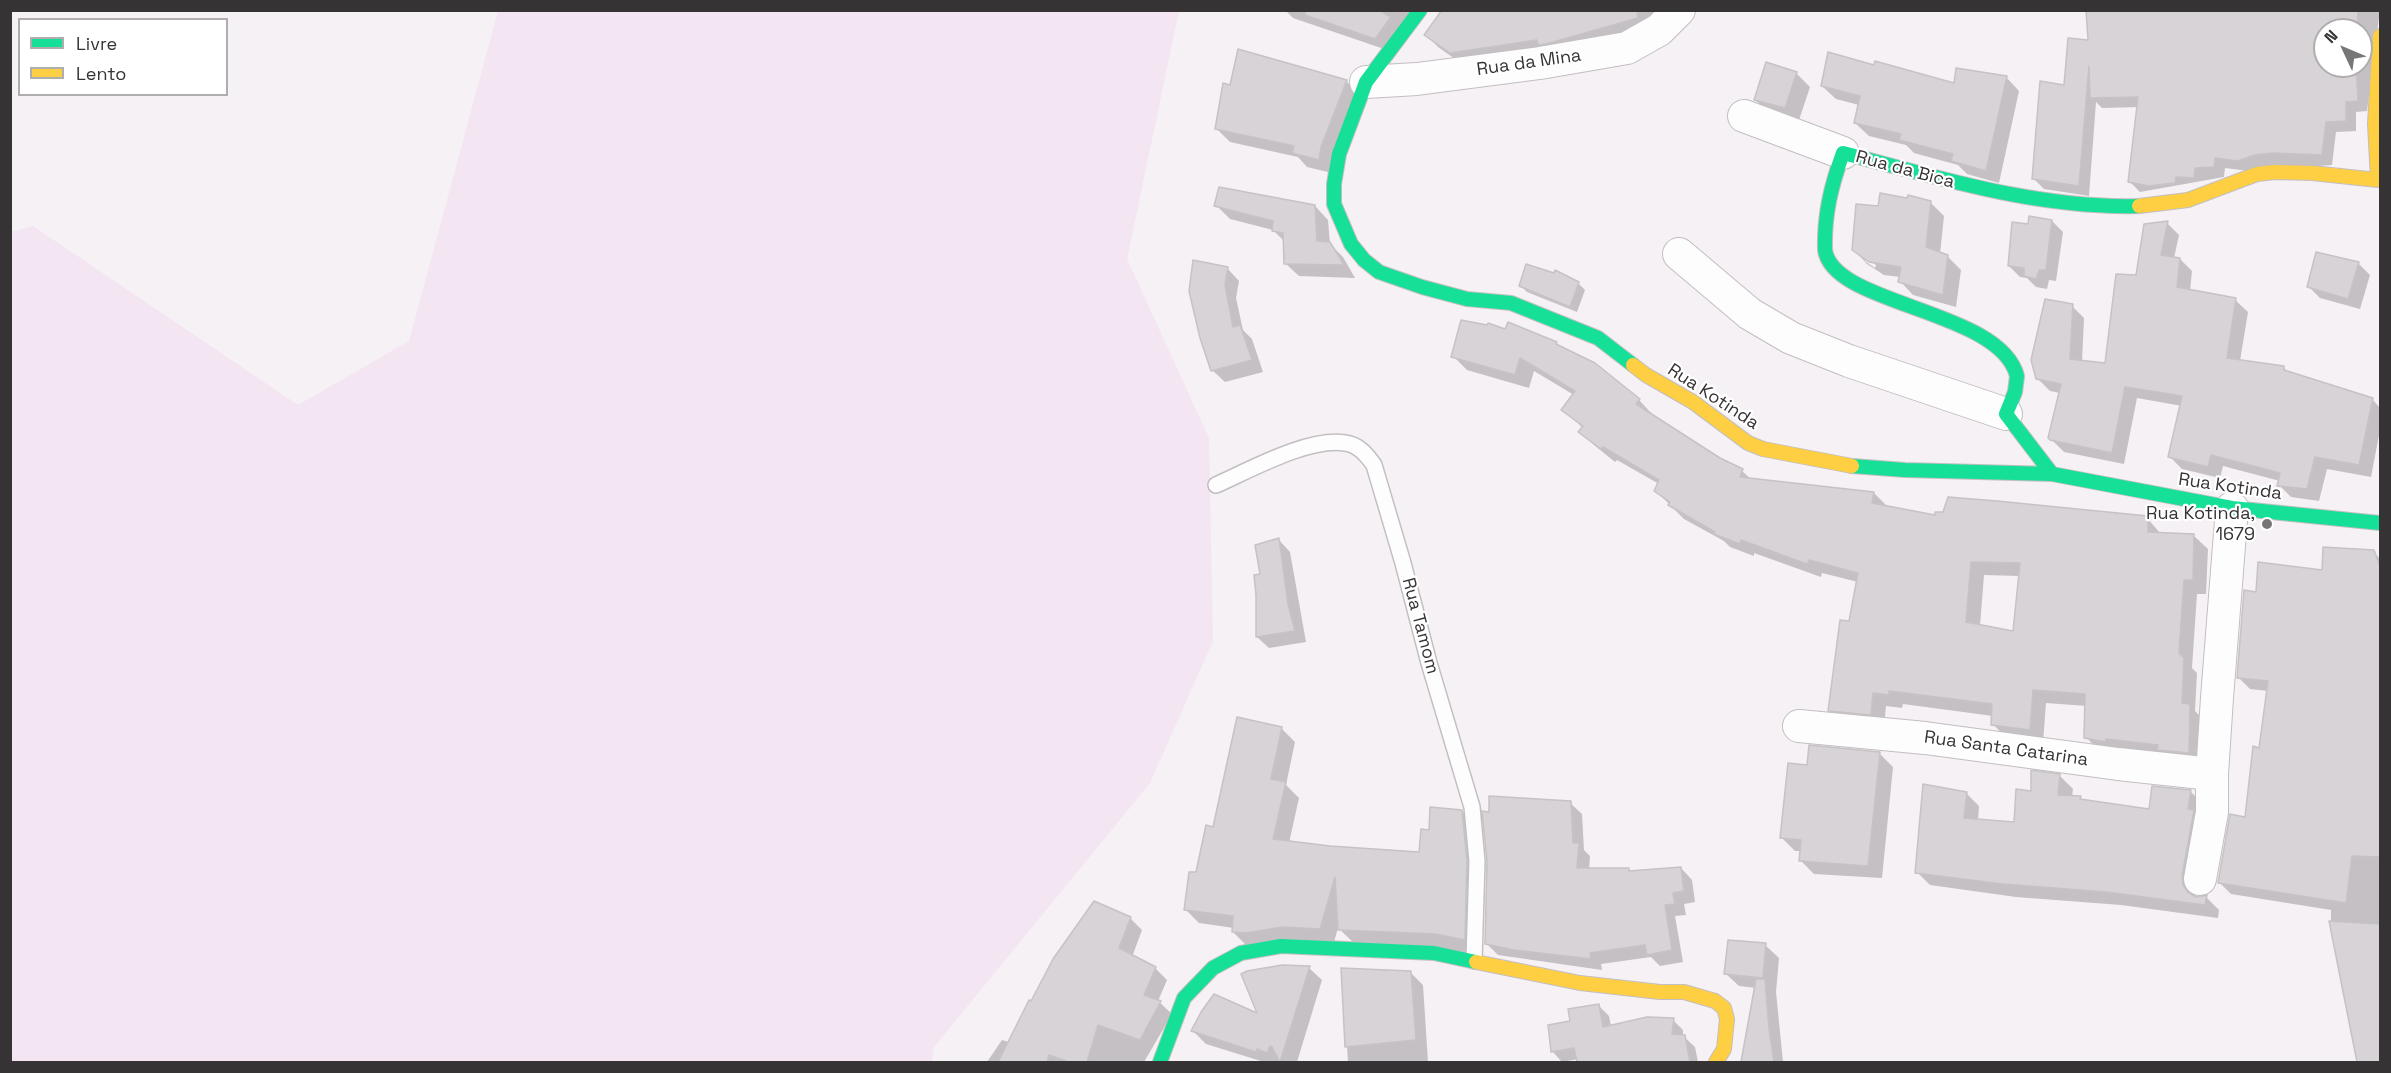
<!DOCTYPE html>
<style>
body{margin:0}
#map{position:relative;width:2391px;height:1073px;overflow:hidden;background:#f5f1f5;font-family:"Space Grotesk",sans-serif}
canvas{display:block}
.frame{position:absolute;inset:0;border:12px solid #363335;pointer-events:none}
.legend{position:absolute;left:18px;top:18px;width:210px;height:78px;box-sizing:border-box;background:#fff;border:2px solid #afadae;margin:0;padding:8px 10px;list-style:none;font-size:18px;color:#363335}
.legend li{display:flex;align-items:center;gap:12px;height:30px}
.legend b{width:30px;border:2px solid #afadae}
.north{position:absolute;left:2313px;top:18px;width:60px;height:60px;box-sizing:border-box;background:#fff;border:2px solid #afadae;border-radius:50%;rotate:314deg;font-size:16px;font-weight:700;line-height:24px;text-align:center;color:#363335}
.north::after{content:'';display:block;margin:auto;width:21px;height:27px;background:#797678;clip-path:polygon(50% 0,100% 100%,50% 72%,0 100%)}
</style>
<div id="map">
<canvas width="2391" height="1073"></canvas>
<div class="frame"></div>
<ul class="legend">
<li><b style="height:8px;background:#16e098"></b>Livre</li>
<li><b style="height:8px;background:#ffcf43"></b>Lento</li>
</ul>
<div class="north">N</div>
</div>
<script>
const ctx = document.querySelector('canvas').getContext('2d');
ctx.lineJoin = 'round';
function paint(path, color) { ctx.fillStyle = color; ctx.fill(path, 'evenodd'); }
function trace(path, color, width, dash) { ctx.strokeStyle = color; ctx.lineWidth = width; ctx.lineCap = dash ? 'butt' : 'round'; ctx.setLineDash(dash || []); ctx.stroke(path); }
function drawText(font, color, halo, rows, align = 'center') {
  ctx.font = font + ' "Space Grotesk",sans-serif'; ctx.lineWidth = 4.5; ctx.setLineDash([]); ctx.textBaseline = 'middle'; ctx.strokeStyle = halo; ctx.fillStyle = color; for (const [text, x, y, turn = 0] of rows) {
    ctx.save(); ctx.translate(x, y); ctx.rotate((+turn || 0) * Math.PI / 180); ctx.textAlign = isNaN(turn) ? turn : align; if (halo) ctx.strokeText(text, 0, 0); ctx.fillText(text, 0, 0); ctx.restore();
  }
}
const green = new Path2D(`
 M498,11h681l-52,248 82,179 4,203 -63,142 -216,264 -2,15h-921v-830l22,-6 265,179 111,-64z`);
const shadow = new Path2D(`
 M1285,10h131l-29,40 -94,-32z
 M1440,10h234l-56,28 -156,26 -24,-17 -12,-12 10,-13z
 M2088,10h292l-13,101 -11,1v19l-20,1 -4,33 -83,6 -24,-3 -1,9 -84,15 -11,-11 10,-74 -37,1 -6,-6 -7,94 -45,-7 -11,-11 32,-91 25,-47zM2325,30h36v36h-36z
 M1796,73l14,14 -11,33 -30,-7 -14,-13z
 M2006,77l13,14 -20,92 -32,-9 -9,-9 -44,-12 -8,-8 -37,-9 -14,-13 4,-18 -23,-6 -14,-13 133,-1z
 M1346,81l14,13 -28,79 -25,-6 -9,-10 -68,-15 -13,-13z
 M1930,202l14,14 -4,38 7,2 14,14 -5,37 -43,-12 -13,-14v-4l-16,-2 -17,-11 -13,-14 26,-42zM1865,258l11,7 -1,3 -10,-7z
 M1216,205l99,1 13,14 2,24 13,13 12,21 -56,-2 -14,-13v-21l-12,-12 -43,-11z
 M2052,221l11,11 -7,49 -7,-1 -2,9 -11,-2 -9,-9 -7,-1 -11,-11 20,-40z
 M2167,223l12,12 -5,23 6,1 12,12 -2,20 45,9 13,12 -8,49 44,7 5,5 83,26 8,9v22l-9,47 -44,-8 -8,32 -28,-4 -12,-12 1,-4 -57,-15 -3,12 -38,-9 -12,-12 12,-51 -45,-8 -13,66 -60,-12 -15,-15 11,-44 -10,-2 -13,-13 35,-72 12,12 -2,44 24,2 31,-88z
 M2358,263l12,12 -10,34 -40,-11 -12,-12z
 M1227,268l12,13 -3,17 7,32 9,9 11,33 -38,10 -13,-12z
 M1578,283l7,7 -8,22 -50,-20 -6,-6z
 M1556,343l83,57 13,14 -1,2 69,43 22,12 10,9 122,13 14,14 48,10 211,1 14,16 33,2 14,13 -2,45h-9l-5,74 5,5 -2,38 8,8 -1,47 -103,-15 -13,-14 1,-31 -41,-3 -3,40 -37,-5 -13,-14v-8l-90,-12 -1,4 -16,-2 -2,22 -40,-4 -14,-14 28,-128 -36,-9 -1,4 -67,-24v3l-24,-9 -6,-6 -40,-22 -28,-28 3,-7 -42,-24 -2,2 -21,-17 -14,-13 3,-4 -20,-18 11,-15 -40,-24 -5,17 -62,-18 -14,-14zM1984,575l36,1 -5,57 -35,-7z
 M1279,540l11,12 16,90 -37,6 -12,-11 4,-62z
 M2374,552l6,7v503h-22l-24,-125 -3,-2v-25l-100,-16 -12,-12 27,-64 14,-68 8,-59 -18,-2 -12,-12 19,-83 67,-22z
 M1281,728l14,14 -9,43 13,13 -10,45 132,11 9,-23 32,-20 14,14 2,128 -124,-10 -16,-15 -4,14 -87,4 -14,-14 1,-4 -35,-5 -14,-14 29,-80z
 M1879,753l14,14 -11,111 -68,-4 -14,-14 1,-9h-6l-14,-14z
 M2060,776l13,13 -1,8 8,1 3,3 68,10 39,-20 13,13 -8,94 11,-1 13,13 -1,8 -97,-13 -105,-8 -86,-12 -13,-13 49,-79 13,13 -1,15 38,3 16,-31z
 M1570,803l12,11 2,36 6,6 -1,14h39l3,2 50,-4 11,12 3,22 -11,2 2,11 -11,1 8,46 -23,4 -9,-9 -50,7 1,6 -104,-15 -11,-11z
 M1130,918l12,12 -10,27 23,11 12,12 -9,21 14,13 -28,48h-157l15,-22 7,2z
 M1765,945l14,13 -3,34 7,70h-39l12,-74 -17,-2 -14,-13z
 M1309,968l13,12 -25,82h-33l-58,-18 -13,-13 67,-15z
 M1342,969l68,3 13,13 5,77h-80z
 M1599,1006l10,10 2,10 62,-6 10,10v6l12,11 3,15h-120v-3l-16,3 -10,-11 20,-29z`);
const building = new Path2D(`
 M1305,10h74l12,7 -16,22 -70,-24z
 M1442,10h195l1,8 -92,26 -8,1 -1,-5 -87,13 -26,-18z
 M2086,10h272l-1,20h-32v36h31l2,35 -12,1v19l-20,1 -4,33 -49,-2 -18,2 -17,6 -23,-3 -1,9 -19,1 -1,10 -18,-1 -1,6 -26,3 -21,-4 10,-85 -48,1 -1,-32 -10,120 -47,-7 8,-98 24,4 4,-47 20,2z
 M1238,49l109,31 -26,67 -2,13 -27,-7 2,-7 -79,-17 8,-46 7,2z
 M1828,52l46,13 1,-4 79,22 2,-15 51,8 -21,95 -35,-10 2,-7 -54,-14 2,-6 -47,-11 6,-27 -39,-10z
 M1766,62l31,10 -12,36 -31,-8z
 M1219,187l96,18 2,36 13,1 14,23 -60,-1 -1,-31 -11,-2 1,-10 -59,-15z
 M1880,193l27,5 1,-3 23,6 -5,46 22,8 -5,40 -45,-13 3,-15 -32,-5 -17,-12 4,-46 22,2z
 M2029,216l23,4 -6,50h-7l-3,9 -12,-3v-8l-16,-2 4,-44 16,2z
 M2168,221l-7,34 19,3 -3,29 59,11 -9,60 57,8v4l89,28 -14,67 -44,-8 -8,32 -30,-3 3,-13 -69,-18 -3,12 -40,-10 14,-61 -57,-9 -13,66 -62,-13 -2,-2 13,-54 -25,-5 -5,-19 14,-61 28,5 -3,55 35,4 11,-89 20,1 8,-51z
 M2316,252l43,10 -11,37 -41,-12z
 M1193,260l35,7 -3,18 8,42 7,-2 12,35 -41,11 -11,-33 -11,-47z
 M1526,264l28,9 1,-3 24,12 -9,25 -51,-21z
 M1461,320l26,5 1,-2 17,6 3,-7 49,20 -1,2 39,19 45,36 -4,5 84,54 23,11 -3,8 134,15 -2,11 63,12v-3h8l5,-15 49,4 151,15v16l46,2 -1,46h-9l-5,73 5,5 -2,45 8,1 -1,49 -32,-3 1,-5 -52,-6v3l-22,-4 1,-44 -52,-4 -3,40 -39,-5 1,-21 -103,-13v4l-16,-2 -2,22 -43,-4 12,-91 9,1 9,-48 -49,-13 -2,4 -66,-24 -1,4 -26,-10 1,-2 -47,-27 2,-3 -16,-11 5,-11 -56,-33 -2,2 -23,-17 5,-6 -22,-16 14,-19 -55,-33 -5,17 -64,-18zM1971,562l49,1 -7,68 -47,-9z
 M1279,538l9,66 7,27 -39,6v-42l-2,-20 6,-1 -5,-29z
 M2323,547l51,3 6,16v291l-28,-1 -6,47 -128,-20 12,-69 15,3 8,-71 6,2 9,-67 -31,-3 7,-88 12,2 2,-30 64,8z
 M1237,717l45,10 -11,52 15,3 -13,57 57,7 89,6 2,-23 8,1 1,-23 32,3 5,51 -2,79 -30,-6 -97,-4 -3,-53 -15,52 -38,-2 -35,6 -15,-1 1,-16 -49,-6 5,-38h7l10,-47 7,2z
 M1809,745l71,7 -12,114 -69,-5 2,-21 -21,-2 8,-75 19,2z
 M2031,770l29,4 -2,21 23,1 -1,3 69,10 3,-23 39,4 -3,19 6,1 -12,66 1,9 5,7 8,5 11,-2 -2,10 -99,-13 -104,-8 -87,-11 8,-89 44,8 -3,26 50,4 2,-33 15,2z
 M1489,796l82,5 2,42h6l-2,25h52v3l52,-4 3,24 -11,2 2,11 -10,1 7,45 -25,5 -2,-10 -55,8 1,6 -77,-9 -29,-6 2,-83 -5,-50 7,1z
 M1094,901l37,16 -12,31 37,19 -12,28 17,6 -21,39 -42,-15 -11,37h-18l-20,-7 -2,7h-49l31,-62 2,1 22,-42z
 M2329,921l51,3v138h-23z
 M1728,940l38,3 -3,35 -39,-4z
 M1282,965l28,1 -30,96 -8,-15 -2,-1 -3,7 -10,-4 -1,3 -65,-21 10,-19 13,-18 43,19 -16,-39 6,-3z
 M1341,968l70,3 5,69 -71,7z
 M1756,979h9l4,50 5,33h-33z
 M1599,1004l4,23 44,-10 27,1 -2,16 13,1 5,27h-113l-3,-14 -23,4 -3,-27 22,-4 -2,-12z`);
const lane = new Path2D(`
 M1216,485c34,-15 93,-48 129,-42 13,1 22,12 29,22l29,98 26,100 43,144 5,54 -3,100`);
const street = new Path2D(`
 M1366,82l51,-3 123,-16 87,-15 32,-18 20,-20
 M1744,116l99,37
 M1679,254l71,60 41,24 58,23 157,53
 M1799,726l126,12 193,26 94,10
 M2200,879l12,-67v-38l5,-76 15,-190`);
const fast = new Path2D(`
 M1420,10l-54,72 -27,72 -5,30v20l17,40 13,16 15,12 43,15 45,12 44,4 87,35 35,27
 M1852,466l53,4 147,4 180,34 148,15
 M2052,474l-46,-60 9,-22 2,-16c-17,-67 -184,-70 -192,-126 -1,-35 6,-64 18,-97 97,25 195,56 296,53
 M1160,1062l24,-64 29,-30 28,-15 40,-7 153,7 42,9`);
const slow = new Path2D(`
 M2139,206l49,-6 69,-26 18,-2 37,1 66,7 -3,-56 5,-88
 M1633,365l13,10 47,27 55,41 15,6 89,17
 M1476,962l104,21 80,9h24l31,9 9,7 3,11 -3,30 -8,13`);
const markers = [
 [2267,524,6,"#797678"]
];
const streetNames = [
 ["Rua da Mina",1529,63,-8],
 ["Rua da Bica",1905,170,15],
 ["Rua Kotinda",1713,397,33],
 ["Rua Kotinda",2230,487,8],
 ["Rua Tamom",1420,626,75],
 ["Rua Santa Catarina",2006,749,8]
];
const poiNames = [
 ["Rua Kotinda,",2255,514],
 ["1679",2255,535]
];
paint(green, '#f4e5f2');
paint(shadow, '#0003');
paint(building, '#d7d3d6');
trace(building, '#c6c2c5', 1.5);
trace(lane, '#c2bec1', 18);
trace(street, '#c2bec1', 34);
trace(fast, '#c2bec1', 16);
trace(slow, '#c2bec1', 16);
trace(lane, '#fefdfe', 15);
trace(street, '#fefdfe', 32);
trace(fast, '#16e098', 14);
trace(slow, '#ffcf43', 14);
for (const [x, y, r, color] of markers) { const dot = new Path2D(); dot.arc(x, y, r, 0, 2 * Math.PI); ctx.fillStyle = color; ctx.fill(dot); trace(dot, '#fff', 2); }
drawText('18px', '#363335', '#fff', streetNames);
drawText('18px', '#363335', '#fff', poiNames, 'right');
</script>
